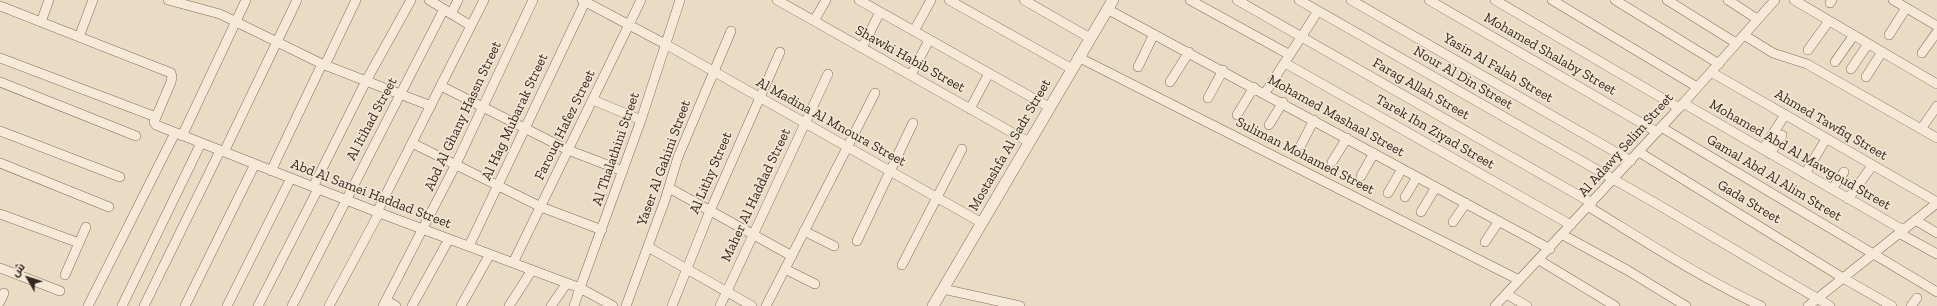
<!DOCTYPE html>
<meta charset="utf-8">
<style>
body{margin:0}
#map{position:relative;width:1937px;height:306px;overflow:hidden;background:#ebdbc4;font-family:"Zilla Slab",Cairo,serif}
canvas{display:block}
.north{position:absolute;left:8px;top:258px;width:40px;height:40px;-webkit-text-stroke:3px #f3e6d3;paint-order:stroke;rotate:309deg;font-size:11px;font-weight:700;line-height:16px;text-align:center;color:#35271f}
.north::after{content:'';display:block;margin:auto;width:14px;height:18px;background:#35271f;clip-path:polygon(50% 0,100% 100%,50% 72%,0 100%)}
</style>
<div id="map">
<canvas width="1937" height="306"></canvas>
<div class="north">ش</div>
</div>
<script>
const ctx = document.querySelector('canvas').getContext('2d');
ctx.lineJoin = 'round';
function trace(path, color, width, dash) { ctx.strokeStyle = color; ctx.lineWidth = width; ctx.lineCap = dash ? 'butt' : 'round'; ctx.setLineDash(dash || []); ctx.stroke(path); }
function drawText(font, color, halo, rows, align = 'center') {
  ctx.font = font + ' "Zilla Slab",serif'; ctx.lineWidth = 3.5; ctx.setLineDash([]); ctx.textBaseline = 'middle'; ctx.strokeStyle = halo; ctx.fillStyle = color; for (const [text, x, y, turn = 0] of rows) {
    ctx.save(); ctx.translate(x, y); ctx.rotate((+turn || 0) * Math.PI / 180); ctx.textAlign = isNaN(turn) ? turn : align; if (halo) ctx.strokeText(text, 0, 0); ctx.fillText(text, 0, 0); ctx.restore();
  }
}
const minor = new Path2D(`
 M168,0l52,14 102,50 109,42
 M429,0l42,26
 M582,0l85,45 315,178
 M777,0l252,142
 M859,0l190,107
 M949,0l123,69
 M1024,0l66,38
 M1190,0l100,55
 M1237,0l355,203
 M1299,0l358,204 173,102
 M1351,0l280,161
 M1429,0l228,132
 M1495,0l184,108
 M1552,0l145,87
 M1615,0l104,64
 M1667,0l69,43
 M1728,0l29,19
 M1794,0l143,84
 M1893,0l44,26
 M1830,3l2,-3
 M0,6l171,67 1,4 -1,5 -17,40 2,3 221,87 203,76 33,18
 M1107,9c148,79 295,161 443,240
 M451,14l7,-14
 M814,21l12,-21
 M41,22l8,-22
 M914,31l17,-31
 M1744,35l29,18 34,11 130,74
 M1889,35l17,-27
 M79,37l14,-37
 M862,48l18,-36
 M1808,50l21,-29
 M1922,53l15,-21
 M1078,57l441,223
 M0,58l156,59
 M1835,62l19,-27
 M1285,63l286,162
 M325,65l31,-65
 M1138,67l16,-33
 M1851,69l17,-25
 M1711,72l226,130
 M911,75l18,-35
 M1866,77l16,-25
 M0,82l136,54
 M1170,82l19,-30
 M441,86l127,64 55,21
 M1265,93l53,-82
 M1208,98l15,-28
 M593,100l48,20
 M1683,103l220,127
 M970,109l19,-36
 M1237,115l17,-28
 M1269,125l14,-23
 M1661,127l276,165
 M1921,129l16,-23
 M0,131l120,46
 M182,136l64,-136
 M412,143l129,64 61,23
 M1301,145l13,-25
 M1763,149l22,-34
 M224,152l73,-152
 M1639,152l204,126 49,28
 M1770,154l12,-19
 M1332,162l15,-24
 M0,163l109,44
 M271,171l51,-107
 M1805,174l21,-35
 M1361,176l13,-23
 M313,187l53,-106 45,-81
 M669,188l123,68
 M1832,189l12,-17
 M1388,193l14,-24
 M1405,197l12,-20
 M1848,199l24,-33
 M1589,207c56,34 112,71 172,99
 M377,212l107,-212
 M1421,212l15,-25
 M0,214l79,29
 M1915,220l22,13
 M1453,222l13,-19
 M804,231l30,15
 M1899,233l38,21
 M1563,235l64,35 59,36
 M857,241l56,-118
 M1485,242l14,-21
 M469,246l117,-246
 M648,247l104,59
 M1539,260l76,46
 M513,263l128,-263
 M902,265l60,-116
 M0,268l60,23
 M785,269l30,15
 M65,275l21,-48
 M943,289l77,17
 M1506,294l21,12
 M386,300l10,6
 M0,302l4,-9
 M88,306l87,-173
 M122,306l79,-163
 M144,306l76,-155
 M185,306l70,-142
 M227,306l64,-128
 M258,306l60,-117
 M292,306l152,-297
 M329,306l50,-93
 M383,306l73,-142 77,-164
 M412,306l37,-67
 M461,306l29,-52
 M509,306l23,-36
 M551,306l16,-23
 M574,306l6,-18 61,-168 39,-120
 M626,306l39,-106 13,-43 53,-126
 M672,306l38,-95 70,-159
 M720,306l108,-232
 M766,306l109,-213
 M1495,306l184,-198 96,-108
 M1808,306l129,-103
 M1911,306l6,-8`);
const tertiary = new Path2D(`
 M933,306l180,-306`);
const streetNames = [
 ["Mohamed Shalaby Street",1550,54,30],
 ["Shawki Habib Street",910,59,29],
 ["Yasin Al Falah Street",1498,68,30],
 ["Nour Al Din Street",1463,78,30],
 ["Farag Allah Street",1421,89,30],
 ["Abd Al Ghany Hassn Street",463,116,-65],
 ["Mohamed Mashaal Street",1336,116,29],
 ["Al Hag Mubarak Street",515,117,-65],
 ["Al Itihad Street",372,119,-62],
 ["Al Madina Al Mnoura Street",831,122,29],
 ["Farouq Hafez Street",565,125,-64],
 ["Ahmed Tawfiq Street",1831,125,30],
 ["Tarek Ibn Ziyad Street",1435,132,30],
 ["Mostashfa Al Sadr Street",1010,145,-60],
 ["Al Adawy Selim Street",1626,145,-48],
 ["Al Thalathini Street",616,149,-71],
 ["Mohamed Abd Al Mawgoud Street",1800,155,30],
 ["Suliman Mohamed Street",1305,156,27],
 ["Yaser Al Gahini Street",664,163,-70],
 ["Al Lithy Street",711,173,-67],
 ["Gamal Abd Al Alim Street",1774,178,31],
 ["Abd Al Samei Haddad Street",371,194,21],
 ["Maher Al Haddad Street",756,195,-65],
 ["Gada Street",1749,202,31]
];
trace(minor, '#846c5c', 10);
trace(tertiary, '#846c5c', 12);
trace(minor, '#f6e9d7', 9);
trace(tertiary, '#f6e9d7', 11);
drawText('14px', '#35271f', '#f3e6d3', streetNames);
</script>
